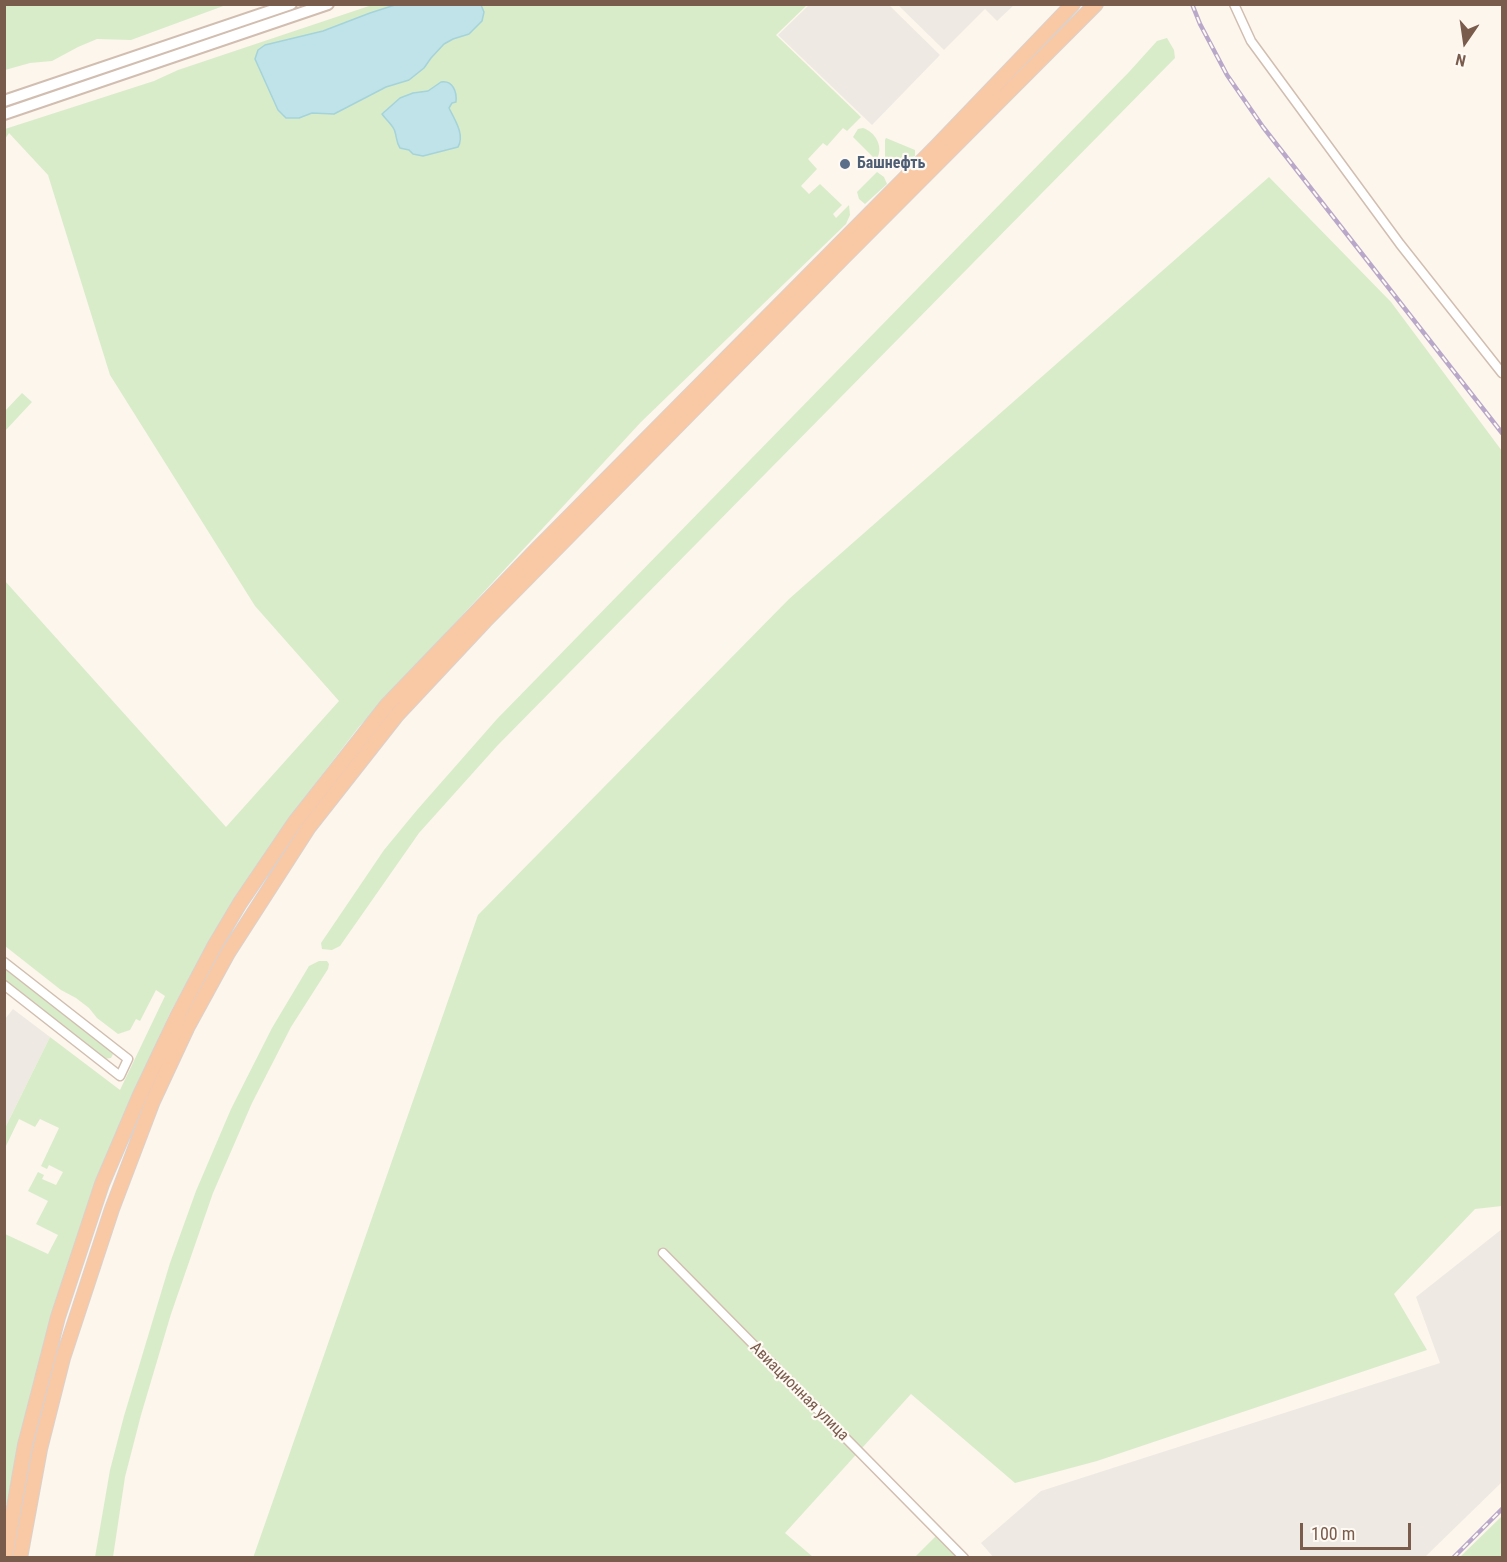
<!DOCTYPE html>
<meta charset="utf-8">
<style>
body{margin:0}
#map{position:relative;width:1507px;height:1562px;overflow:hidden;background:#fdf6ec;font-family:"Roboto Condensed",sans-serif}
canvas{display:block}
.frame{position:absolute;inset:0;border:6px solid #7a5c4d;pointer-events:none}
.north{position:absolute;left:1435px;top:12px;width:60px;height:60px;-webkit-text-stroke:4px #fffaf3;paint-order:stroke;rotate:193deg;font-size:16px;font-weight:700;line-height:24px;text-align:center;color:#7a5c4d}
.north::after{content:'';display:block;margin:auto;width:21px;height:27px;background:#7a5c4d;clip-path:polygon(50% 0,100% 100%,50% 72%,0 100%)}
.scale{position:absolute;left:1300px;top:1523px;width:111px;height:27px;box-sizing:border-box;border:3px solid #7a5c4d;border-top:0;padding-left:8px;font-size:18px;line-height:21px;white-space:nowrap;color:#7a5c4d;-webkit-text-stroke:4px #fffaf3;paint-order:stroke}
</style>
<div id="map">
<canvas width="1507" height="1562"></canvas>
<div class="frame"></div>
<div class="north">N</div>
<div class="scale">100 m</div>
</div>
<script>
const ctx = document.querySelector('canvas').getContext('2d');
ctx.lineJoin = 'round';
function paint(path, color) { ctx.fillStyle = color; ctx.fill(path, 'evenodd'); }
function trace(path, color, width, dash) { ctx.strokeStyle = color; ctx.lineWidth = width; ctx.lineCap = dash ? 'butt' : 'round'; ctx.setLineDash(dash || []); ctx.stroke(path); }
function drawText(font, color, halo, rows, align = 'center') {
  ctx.font = font + ' "Roboto Condensed",sans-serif'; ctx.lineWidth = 4.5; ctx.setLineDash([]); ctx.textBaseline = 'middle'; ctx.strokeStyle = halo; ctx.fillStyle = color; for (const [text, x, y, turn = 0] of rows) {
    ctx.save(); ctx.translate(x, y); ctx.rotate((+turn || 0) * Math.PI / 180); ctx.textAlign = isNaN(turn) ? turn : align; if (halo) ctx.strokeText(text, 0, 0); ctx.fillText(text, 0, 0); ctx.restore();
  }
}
const industrial = new Path2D(`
 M809,5h80l51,50 -68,70 -94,-90z
 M898,5h116l-17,16 -12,-12 -41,41z
 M13,1009l37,28 -45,91v-109z
 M1502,1229v253l-77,75 -431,1 -13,-15 60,-52 399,-128 -24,-66z`);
const green = new Path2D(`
 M4,5l1,-1 221,1 -95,35 -34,-1 -19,8 -26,14 -22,2 -25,7z
 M304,5h13l-312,105v-5z
 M372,5h435l-31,30 85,82 -14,14 -4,-3 -16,18 -4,-3 -15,16 9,10 -16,17 8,8 11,-10 22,21 -9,9 3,4 13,-13 1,10 -4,9 -205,198 -283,306 -66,86 -82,126 -40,73 -35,78 -38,89 -25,72 -17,53 -37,140 -13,68v-279l43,20 10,-19 -22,-11 12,-23 -20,-10 10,-19 6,3 -2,4 14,6 7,-13 -14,-7 -2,4 -6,-3 18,-38 -19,-9 -5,8 -16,-8 -14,29v-20l45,-91 70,53 45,-94 -9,-6 -16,31 -4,-2 -6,11 -12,4 -21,-16 -8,-10 -13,-10 -15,-8 -56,-44v-365l221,246 113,-126 -84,-95 -145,-231 -62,-200 -39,-42 -4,6v-10l149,-48 24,-11z
 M1167,38l7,12 1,8 -678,688 -78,87 -79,113 -8,4 -10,-1 -1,-6 63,-93 33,-40 80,-91 632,-647 28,-31z
 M863,128c12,4 21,18 14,31l-4,-2 -20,-20 5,-8z
 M886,138l29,12v6l-11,5h-16l-3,-4v-17z
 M877,172l7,5 3,7 -22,20 -6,-5 -2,-7z
 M1269,177l122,125 111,149v755l-27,3 -81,85 33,56 -330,111 -82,22 -104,-89 -126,139 28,24 -560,1 225,-643 311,-316z
 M22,393l10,9 -27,29v-20z
 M319,961h8l2,3 -1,5 -37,58 -39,76 -39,90 -42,121 -30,101 -16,62 -12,80h-18l15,-87 14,-54 46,-153 26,-72 35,-82 41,-81 37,-62z
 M4,967l107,84 2,3 -2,4 -7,1 -99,-78z
 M1502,1516v41h-42z
 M937,1535l21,23h-44z`);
const water = new Path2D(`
 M398,4l83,1 3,7 -2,9 -13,13 -16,5 -9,5 -13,14 -7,10 -15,12 -23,7 -52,27 -22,-1 -13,5h-13l-8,-8 -23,-51 3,-9 7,-5 58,-14 47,-18z
 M441,82c12,-2 16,10 15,20l-4,1 -3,5c6,12 16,27 9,39l-35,9 -10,-2 -4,-4 -9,-2c-4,-6 -3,-10 -5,-16 -1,-6 -9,-12 -13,-18l18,-16 13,-5 15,-2z`);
const minor = new Path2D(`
 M1234,4l17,37 149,203 102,129
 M4,962l124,97 -8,17 -116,-91
 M663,1253l301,305`);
const tertiary = new Path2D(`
 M4,101l287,-97
 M4,114l324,-110`);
const trunk = new Path2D(`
 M5,1558l20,-113 14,-54 19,-74 44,-133 38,-89 38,-80 37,-70 25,-42 55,-81 92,-117 149,-155 400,-403 137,-143
 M20,1558l20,-109 23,-91 49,-149 41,-108 34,-73 41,-75 81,-126 88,-112 88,-94 360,-365 251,-252`);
const rail = new Path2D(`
 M1192,4l8,20 27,51 36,52 239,306
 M1453,1558l49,-49`);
const markers = [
 [845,164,6,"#5c6f8a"]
];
const serviceNames = [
 ["Башнефть",857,164]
];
const streetNames = [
 ["Авиационная улица",799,1392,45]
];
paint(industrial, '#efe9e4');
paint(green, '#d8ecc9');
paint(water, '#bfe3e8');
trace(water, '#a5d3da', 1.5);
trace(minor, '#d1beb0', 11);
trace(tertiary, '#d1beb0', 14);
trace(trunk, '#dad1cd', 16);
trace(minor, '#fff', 8);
trace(tertiary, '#fff', 10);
trace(trunk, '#f9c8a4', 14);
trace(rail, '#b9a8c9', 4.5);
trace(rail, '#fffaf3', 2, [7]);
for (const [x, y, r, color] of markers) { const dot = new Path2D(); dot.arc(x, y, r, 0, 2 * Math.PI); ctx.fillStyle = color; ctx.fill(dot); trace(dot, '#fffaf3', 2); }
drawText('bold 16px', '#4e5e75', '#fffaf3', serviceNames, 'left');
drawText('16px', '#7a5c4d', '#fffaf3', streetNames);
</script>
